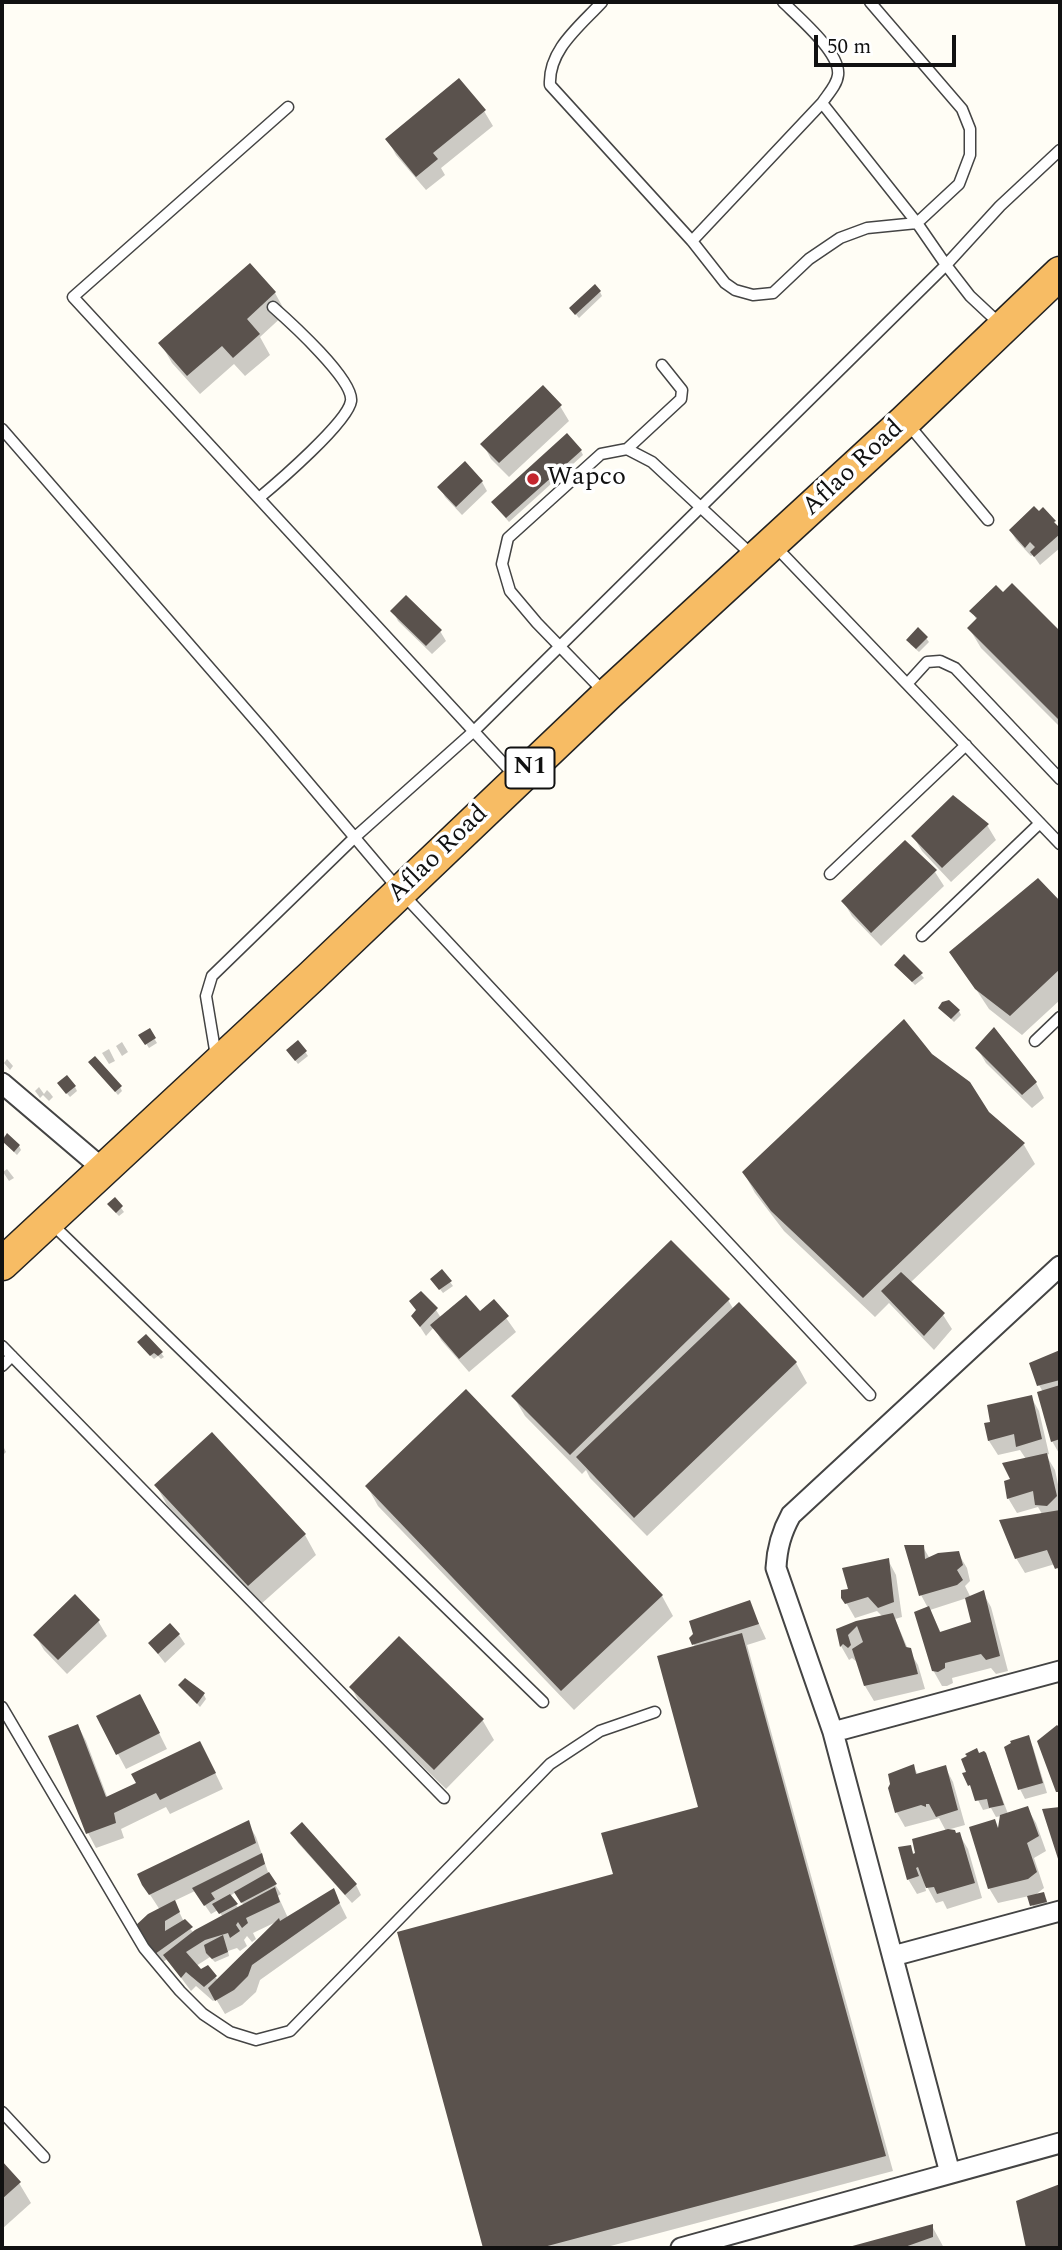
<!DOCTYPE html>
<style>
body{margin:0}
#map{position:relative;width:1062px;height:2250px;overflow:hidden;background:#fffdf5;font-family:Spectral,serif}
canvas{display:block}
.frame{position:absolute;inset:0;border:4px solid #111;pointer-events:none}
.scale{position:absolute;left:814px;top:35px;width:142px;height:32px;box-sizing:border-box;border:4px solid #111;border-top:0;padding-left:9px;font-size:21px;line-height:24px;white-space:nowrap;color:#111;-webkit-text-stroke:5px #fff;paint-order:stroke}
</style>
<div id="map">
<canvas width="1062" height="2250"></canvas>
<div class="frame"></div>
<div class="scale">50 m</div>
</div>
<script>
const ctx = document.querySelector('canvas').getContext('2d');
ctx.lineJoin = 'round';
function paint(path, color) { ctx.fillStyle = color; ctx.fill(path, 'evenodd'); }
function trace(path, color, width, dash) { ctx.strokeStyle = color; ctx.lineWidth = width; ctx.lineCap = dash ? 'butt' : 'round'; ctx.setLineDash(dash || []); ctx.stroke(path); }
function drawText(font, color, halo, rows, align = 'center') {
  ctx.font = font + ' Spectral,serif'; ctx.lineWidth = 7; ctx.setLineDash([]); ctx.textBaseline = 'middle'; ctx.strokeStyle = halo; ctx.fillStyle = color; for (const [text, x, y, turn = 0] of rows) {
    ctx.save(); ctx.translate(x, y); ctx.rotate((+turn || 0) * Math.PI / 180); ctx.textAlign = isNaN(turn) ? turn : align; if (halo) ctx.strokeText(text, 0, 0); ctx.fillText(text, 0, 0); ctx.restore();
  }
}
const shadow = new Path2D(`
 M484,111l9,15 -52,42 4,7 -19,15 -30,-35 -8,-15z
 M250,265l25,28 11,20 -26,24 10,18 -25,21 -11,-12 -34,30 -28,-31 -11,-19z
 M600,292l2,4 -23,22 -5,-6z
 M560,406l9,15 -60,56 -18,-18 -8,-15z
 M581,451l2,4 -74,67 -13,-15z
 M482,482l5,9 -25,24 -17,-18 -5,-10z
 M1043,510l17,21v17l-20,17 -7,-10 -2,1 -15,-16 -5,-9z
 M1012,586l48,47v94l-79,-79 -12,-20 8,-7 -5,-10 31,-16z
 M393,611l47,20 6,10 -14,13 -34,-33z
 M926,638l3,4 -10,10 -9,-8z
 M987,825l9,15 -45,42 -29,-31 -9,-15z
 M935,872l9,14 -63,60 -29,-30 -9,-15z
 M1038,880l22,21v99l-38,35 -33,-26 -37,-56z
 M904,957l20,21 -9,7 -19,-19z
 M940,1008l19,3 2,4 -7,7z
 M149,1030l8,13 -8,5 -8,-12z
 M122,1042l6,10 -6,4 -6,-10z
 M298,1042l10,14 -10,8 -7,-9z
 M977,1048l59,35 8,15 -12,10 -46,-45z
 M109,1049l6,12 -6,3 -7,-11z
 M931,1055l56,58 37,32 11,19 -125,119 33,32 9,14 -18,21 -45,-47 -14,14 -91,-86 -29,-38 -11,-20z
 M7,1059l6,7 -3,4 -6,-7z
 M93,1066l27,21 2,4 -4,4z
 M39,1087l5,7 3,-4 3,3 3,4 -4,4 -6,-6 -3,3 -2,-3 -3,-4z
 M75,1087l2,4 -7,6 -8,-9z
 M2,1132l3,5 14,9 2,4 -4,5 -15,-15z
 M7,1169l7,9 -5,3 -6,-9z
 M115,1200l9,12 -5,4 -7,-7z
 M450,1282l3,4 -10,7 -8,-10z
 M728,1300l6,10 5,-5 57,58 11,20 -160,153 -57,-58 -4,-8 -4,4 -57,-58 -12,-20z
 M494,1301l22,31 -47,40 -28,-32 -7,-13 -8,9 -13,-20 23,-6 5,8 39,-4z
 M141,1346l20,7 3,4 -3,2 -3,-3 -4,3z
 M1059,1352l1,3v100l-8,-14 -9,-49 -4,-7z
 M1031,1397l8,14 10,43 -3,1 9,15 5,24v80l-5,-10 -30,9 -9,-15 26,-44 -4,-7 -21,6 -9,-15 4,-18 14,-21 -6,-9 -22,5 -9,-14 -3,-17 6,-1z
 M2,1444l4,8 -4,4z
 M156,1485l149,50 11,20 -56,50 -93,-100z
 M367,1486l295,110 11,20 -99,94 -196,-204z
 M923,1547l7,12 28,-6 9,15 3,13 -5,5 6,12 12,-5 8,14 17,64 -12,3 -5,-6 -39,10 1,5 -6,3h-5l-9,-16 -5,-62 -7,-13zM967,1598l6,25 -32,10 -11,-23z
 M888,1560l8,15 6,42 -7,2 13,30 10,16 7,24 -51,12 -9,-15 -8,-24 -5,-4 -3,2 -8,-14 -3,-16 45,-13 -6,-6 -22,7 -12,-21z
 M749,1602l17,37 -19,6 146,526 -290,77h-118l-86,-314 216,-58 85,-68 -5,-161 -4,-9z
 M98,1621l9,15 -40,38 -23,-24 -9,-15z
 M179,1635l6,9 -20,19 -15,-19z
 M399,1639l84,82 11,19 -48,49 -84,-82 -11,-20z
 M183,1689l21,6 2,4 -6,8z
 M148,1711l19,38 -41,20 -28,-52z
 M78,1726l8,15 22,58 100,-41 15,31 -53,25 -4,-7 -45,22 3,9 -28,10 -8,-15z
 M1028,1737l5,10 14,46 -22,6 -5,-10z
 M979,1754l10,8 19,52 19,-6 9,15 10,28 -12,7 10,30 -10,8 12,2 2,8 -14,3 -5,-13 -31,7 -9,-15 12,-72 -5,1 -5,-9 -8,2 -18,-36z
 M914,1767l4,8 27,-8 8,15 12,43 -18,5 9,5 3,-1 9,15 14,49 -35,11 -4,-8 -7,2 -12,-22 2,10 -9,3 -9,-15 2,-32 8,14 28,-30 -7,-13 -34,9 -8,-14 -7,-25z
 M248,1823l8,14 13,38 12,19 -3,2 10,22 45,-28 14,28 -87,62 -4,12 -14,13 -17,9 -9,-15 -3,2 -17,-15 -5,5 -24,-32 -5,4 -20,-26 18,-27 -17,-26zM195,1891l16,23 7,-4 5,7 -29,16 -10,-11 -10,-21zM236,1892l8,14 -5,3 -9,-13zM276,1922l-58,58 -3,-3 -14,-6 -5,-5 14,-9 5,5 14,-6 -1,-5 9,-3 3,3 7,-5 -3,-6 3,-4 5,6 4,-3 -3,-6z
 M302,1825l54,60 5,10 -9,8 -54,-60 -6,-10z
 M2,2164l17,19 12,20 -29,26z
 M932,2226l12,22h-96z`);
const building = new Path2D(`
 M459,78l27,32 -53,43 5,6 -22,18 -31,-38z
 M250,263l26,29 -29,27 13,15 -27,24 -11,-12 -35,30 -29,-33z
 M595,284l6,7 -26,24 -6,-7z
 M543,385l19,20 -63,58 -19,-19z
 M567,433l15,17 -76,68 -15,-16z
 M465,461l18,20 -27,26 -19,-20z
 M1034,506l5,5 4,-4 13,14 -2,1 6,6v6l-26,23 -4,-5 5,-5 -5,-5 -5,6 -16,-18z
 M1012,583l48,48v90l-93,-93 10,-10 -8,-7 27,-26 7,7z
 M406,595l36,35 -16,16 -36,-35z
 M918,627l10,10 -12,12 -10,-9z
 M953,795l36,29 -47,44 -31,-32z
 M905,840l32,30 -66,63 -30,-32z
 M1038,878l22,23v68l-50,47 -35,-27 -26,-37z
 M904,954l19,19 -11,9 -18,-17z
 M949,1000l11,10 -9,9 -13,-11 4,-6z
 M904,1019l28,35 38,28 19,30 36,31 -162,155 -92,-87 -29,-39z
 M994,1027l43,55 -15,13 -47,-47z
 M150,1028l6,10 -11,7 -7,-10z
 M298,1040l9,11 -12,10 -9,-11z
 M95,1056l27,30 -7,6 -27,-30z
 M67,1075l9,11 -10,8 -9,-11z
 M7,1133l13,12 -6,7 -12,-11z
 M115,1197l8,9 -7,7 -9,-9z
 M671,1240l59,59 -160,156 -59,-59z
 M442,1269l10,12 -13,9 -9,-11z
 M901,1272l44,41 -21,23 -43,-45z
 M421,1291l17,17 -18,19 -9,-11 5,-6 -7,-9z
 M466,1295l14,16 14,-12 15,17 -50,43 -29,-34z
 M739,1302l58,60 -163,156 -58,-61z
 M146,1334l17,18 -5,4 -4,-3 -4,3 -13,-14z
 M1060,1350v30l-23,6 -8,-23z
 M1060,1385v54l-9,3 -14,-50z
 M466,1389l197,206 -102,96 -196,-205z
 M1032,1395l10,44 -26,8 -2,-13 -26,7 -4,-18 6,-1 -3,-17z
 M212,1432l94,102 -58,52 -94,-101z
 M1047,1453l10,43 -10,10 -12,-1 -2,-14 -26,8 -3,-18 6,-2 -8,-16z
 M1060,1510v57l-5,2 -8,-19 -32,9 -16,-39z
 M904,1545h20l1,14 13,-6 21,-2 4,14 -6,5 6,10 -6,5 -38,11z
 M889,1558l5,44 -16,6 -10,-11 -23,7 -4,-6v-8l7,-1 -6,-21z
 M984,1590l16,66 -14,4 -5,-6 -36,9v5l-7,4 -6,-1 -18,-59 15,-6 11,26 31,-10 -6,-24z
 M75,1594l25,26 -42,40 -25,-25z
 M750,1600l9,24 -67,21 -3,-7 4,-4 -4,-13z
 M893,1613l13,34 5,1 7,26 -54,12 -12,-37 11,-7 -6,-16 -9,9 3,10 -3,3 -5,-4 -3,3 -4,-18 20,-8z
 M170,1623l10,11 -22,20 -10,-11z
 M742,1633l144,523 -346,92h-57l-86,-316 216,-58 -12,-41 97,-26 -41,-151z
 M399,1636l85,83 -50,51 -85,-83z
 M185,1678l20,15 -8,11 -19,-19z
 M140,1694l20,39 -44,22 -20,-39z
 M78,1724l28,73 30,-14 -5,-9 69,-33 16,32 -56,27 -4,-7 -42,20 2,10 -30,11 -38,-98z
 M1057,1725l3,3v64h-4l-19,-51z
 M1029,1735l14,48 -25,7 -14,-43 7,-4 -1,-2z
 M977,1748l2,5 5,-2 2,2 18,52 -15,3 -2,-9 -12,2 -5,-16 -2,1 -6,-13 4,-1 -5,-13 6,-3 -2,-2z
 M914,1764l2,10 30,-9 12,45 -22,7 -7,-13h-3v3l-5,-2 -26,8 -7,-25 2,-4 -2,-10z
 M1028,1806l11,30 -12,7 10,29 -9,7 -40,10 -19,-62 26,-8 3,9 2,-13z
 M1060,1807v58l-18,-56z
 M249,1820l7,23 -107,52 -7,-10 -5,-11z
 M302,1822l55,62 -12,11 -55,-62z
 M948,1829l7,1 1,3 4,-1 15,51 -38,11 -3,-7 -8,1 -8,-21 -2,1 3,8 -12,4 -9,-33 13,-2 2,9 2,-1 -3,-14z
 M262,1853l3,11 -54,29 4,6 -11,7 -12,-18z
 M269,1872l8,12 -36,19 -7,-11z
 M275,1887l5,15 -34,16 2,5 -6,5 -4,-6 -2,3 4,6 -10,7 -2,-5 -23,7 -19,12 15,17 7,-4 9,11 -13,11 -18,-15 -5,6 -18,-23 32,-25z
 M334,1888l6,15 -88,62 -4,11 -14,14 -19,11 -7,-13 71,-70 1,3z
 M1044,1892l3,10 -17,4 -3,-10z
 M230,1894l8,10 -19,10 -7,-10z
 M175,1900l5,12 -15,9v10l20,-12 8,8 -38,27 -21,-27 14,-13z
 M223,1935l5,17 -16,7 -6,-6 -2,-8z
 M2,2161l19,21 -19,17z
 M1060,2184v64h-34l-10,-47z
 M933,2224v13l-31,11h-57z`);
const service = new Path2D(`
 M602,2c-22,24 -54,48 -52,83l142,156 33,42 10,7 18,5 20,-2 36,-34 31,-21 27,-10 50,-5 42,-39 11,-29v-26l-8,-20 -92,-107
 M783,2c15,15 58,51 55,73 -1,10 -10,19 -16,28
 M288,107l-215,190 442,479
 M692,241l130,-138 95,120 29,42 24,31 31,29
 M908,424l80,96
 M2,429l266,306 132,156 470,504
 M627,449l54,-50 1,-9 -20,-25
 M259,498c18,-15 89,-76 92,-97 3,-21 -61,-79 -78,-94
 M775,546l285,298
 M907,684l20,-22 13,-1 15,7 105,111
 M603,691l-66,-68 -27,-32 -8,-27 6,-26 93,-84 26,-5 25,13 101,94
 M830,874l136,-129
 M922,936l118,-113
 M1035,1041l25,-24
 M216,1056l-10,-60 6,-20 142,-138 120,-107 472,-466 54,-59 60,-56
 M52,1224l491,478
 M2,1346l442,452
 M2,1366l10,-10
 M2,1707l142,241 36,43 23,23 27,18 26,8 34,-9 260,-267 50,-33 55,-19
 M2,2112l42,45`);
const minor = new Path2D(`
 M2,1083l101,86
 M833,1732l227,-61
 M893,1956l167,-45
 M950,2173l-117,-441 -57,-164c1,-20 5,-35 15,-53l269,-249
 M681,2248l379,-105`);
const trunk = new Path2D(`
 M2,1264l310,-288 295,-281 298,-274 155,-148`);
const markers = [
 [533,479,7,"#c4262e"]
];
const shields = [
 [530,768,49]
];
const shieldNames = [
 ["N1",530,768]
];
const streetNames = [
 ["Aflao Road",854,469,-43],
 ["Aflao Road",439,855,-44]
];
const poiNames = [
 ["Wapco",547,479]
];
paint(shadow, '#0003');
paint(building, '#5a524d');
trace(service, '#444', 13);
trace(minor, '#444', 23);
trace(trunk, '#222', 35);
trace(service, '#fff', 10);
trace(minor, '#fff', 19);
trace(trunk, '#f7bc64', 32);
for (const [x, y, r, color] of markers) { const dot = new Path2D(); dot.arc(x, y, r, 0, 2 * Math.PI); ctx.fillStyle = color; ctx.fill(dot); trace(dot, '#fff', 2.5); }
for (const [x, y, w] of shields) { const box = new Path2D(); box.roundRect(x - w / 2, y - 20.5, w, 41, 5); ctx.fillStyle = '#fff'; ctx.fill(box); trace(box, '#111', 2); }
drawText('bold 24px', '#111', null, shieldNames);
drawText('26px', '#111', '#fff', streetNames);
drawText('26px', '#111', '#fff', poiNames, 'left');
</script>
